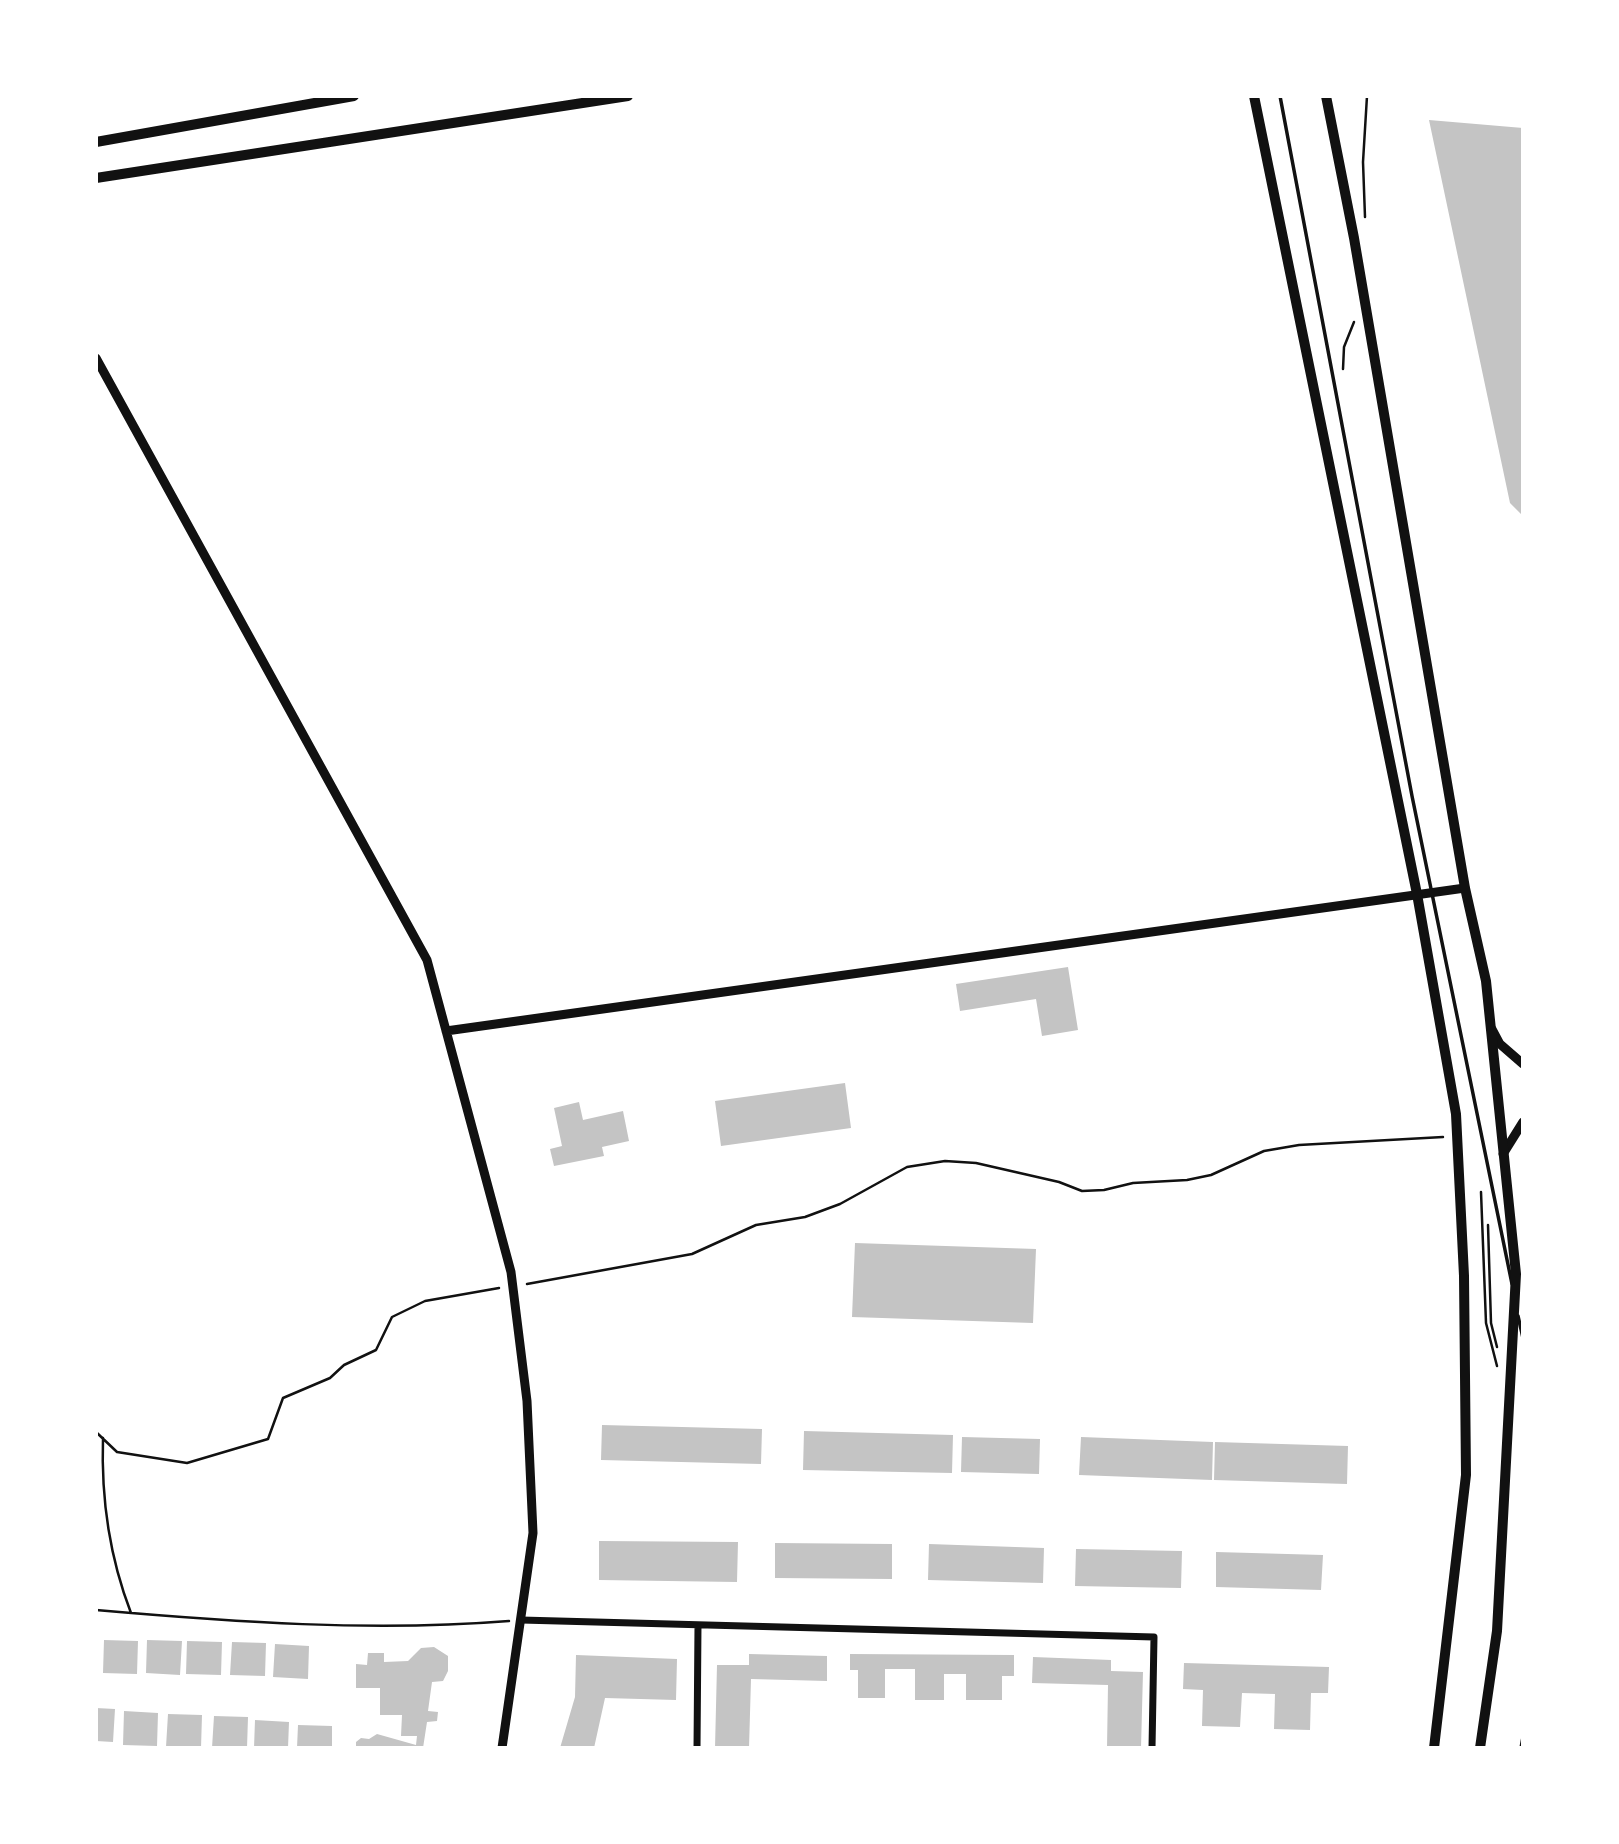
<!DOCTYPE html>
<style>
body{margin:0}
#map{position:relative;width:1619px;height:1844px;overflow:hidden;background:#fff;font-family:"Fira Sans Condensed",sans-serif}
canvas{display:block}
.frame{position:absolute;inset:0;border:98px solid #fff;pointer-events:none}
</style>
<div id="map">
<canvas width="1619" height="1844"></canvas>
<div class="frame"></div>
</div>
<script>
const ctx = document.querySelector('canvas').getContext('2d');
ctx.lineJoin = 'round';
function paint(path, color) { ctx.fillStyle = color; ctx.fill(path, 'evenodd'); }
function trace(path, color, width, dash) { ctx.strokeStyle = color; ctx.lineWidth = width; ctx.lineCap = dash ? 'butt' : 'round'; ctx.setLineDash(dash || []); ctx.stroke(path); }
const building = new Path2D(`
 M1429,120l94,8v388l-13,-13z
 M1068,967l10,63 -36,6 -6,-37 -76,12 -4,-27z
 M845,1083l6,45 -130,18 -6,-45z
 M579,1102l4,18 40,-9 6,30 -27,6 2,9 -50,10 -4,-17 12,-3 -8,-38z
 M855,1243l181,6 -3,74 -181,-6z
 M602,1425l160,4 -1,35 -160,-4z
 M804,1431l149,4 -1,38 -149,-3z
 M962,1437l78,2 -1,35 -78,-2z
 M1081,1437l132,5 -1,38 -133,-5z
 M1215,1442l133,4 -1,38 -133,-4z
 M599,1541l139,1 -1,40 -138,-2z
 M775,1543l117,1v35l-117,-1z
 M929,1544l115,4 -1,35 -115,-3z
 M1076,1549l106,2 -1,37 -106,-2z
 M1216,1552l107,3 -2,35 -105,-3z
 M104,1640l34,1 -1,33 -34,-1z
 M147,1640l35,1 -2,34 -34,-2z
 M187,1641l35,1 -1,33 -35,-1z
 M232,1642l34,1 -1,33 -35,-1z
 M275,1644l34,2 -1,33 -35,-2z
 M434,1647l14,9v15l-5,10 -11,1 -4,29 10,1 -1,9 -10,1 -4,26h-67v-6l5,-4 8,1 8,-5 39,11 1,-9h-16l1,-21h-22v-27h-24v-24l11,1 1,-12h16v9l24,-1 13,-13z
 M749,1654l78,2v25l-76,-2 -2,69h-34l2,-83h32z
 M850,1654l164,1v21h-12v24h-36v-26h-22v26h-29v-31h-30v29h-27v-28h-8z
 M576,1655l101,4 -1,41 -71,-2 -11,50h-34l15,-51z
 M1033,1657l78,3v11l32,1 -2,76h-34l1,-63 -76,-2z
 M1184,1663l145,4 -1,26h-17l-1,37 -36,-1 1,-35 -33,-1 -2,34 -38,-1 1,-36 -20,-1z
 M96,1708l19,1 -2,33 -17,-1z
 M124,1711l34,2 -1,33 -34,-1z
 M168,1714l34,1 -1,33 -35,-1z
 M214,1716l34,1 -1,31h-35z
 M255,1720l34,2 -1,26h-34z
 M298,1725l34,1v22h-35z`);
const path = new Path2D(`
 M1365,217l-2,-55 4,-66
 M1343,369l1,-22 10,-25
 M1481,1192l5,131 11,43
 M1488,1225l3,98 6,24
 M527,1284l165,-30 64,-29 49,-8 35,-13 67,-37 38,-6 31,2 83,19 23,9 22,-1 29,-7 54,-3 24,-5 53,-24 35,-6 144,-8
 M96,1432l21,20 70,11 81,-24 15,-41 47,-20 14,-13 32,-15 16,-33 33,-16 74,-13
 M103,1438c-2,61 6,118 28,175
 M96,1610c137,12 276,22 413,11`);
const service = new Path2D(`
 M1280,96l132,700 100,488
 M1518,1316l5,22
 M1521,1748l2,-11`);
const minor = new Path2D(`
 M521,1620l633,17 -2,111
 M697,1748l1,-123`);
const tertiary = new Path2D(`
 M96,358l331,602 84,312 16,129 6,132 -31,215
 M1492,1029l8,15 23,20
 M446,1031l1019,-143
 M1503,1154l20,-32`);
const secondary = new Path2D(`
 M1254,96l163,798 39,220 8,162 2,199 -32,273
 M1326,96l28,142 111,650 21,93 30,293 -19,357 -17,117
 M96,142l258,-46
 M96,178l532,-82`);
paint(building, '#c4c4c4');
trace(path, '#111', 2.5);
trace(service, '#111', 3.5);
trace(minor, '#111', 7);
trace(tertiary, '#111', 9);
trace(secondary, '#111', 10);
</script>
